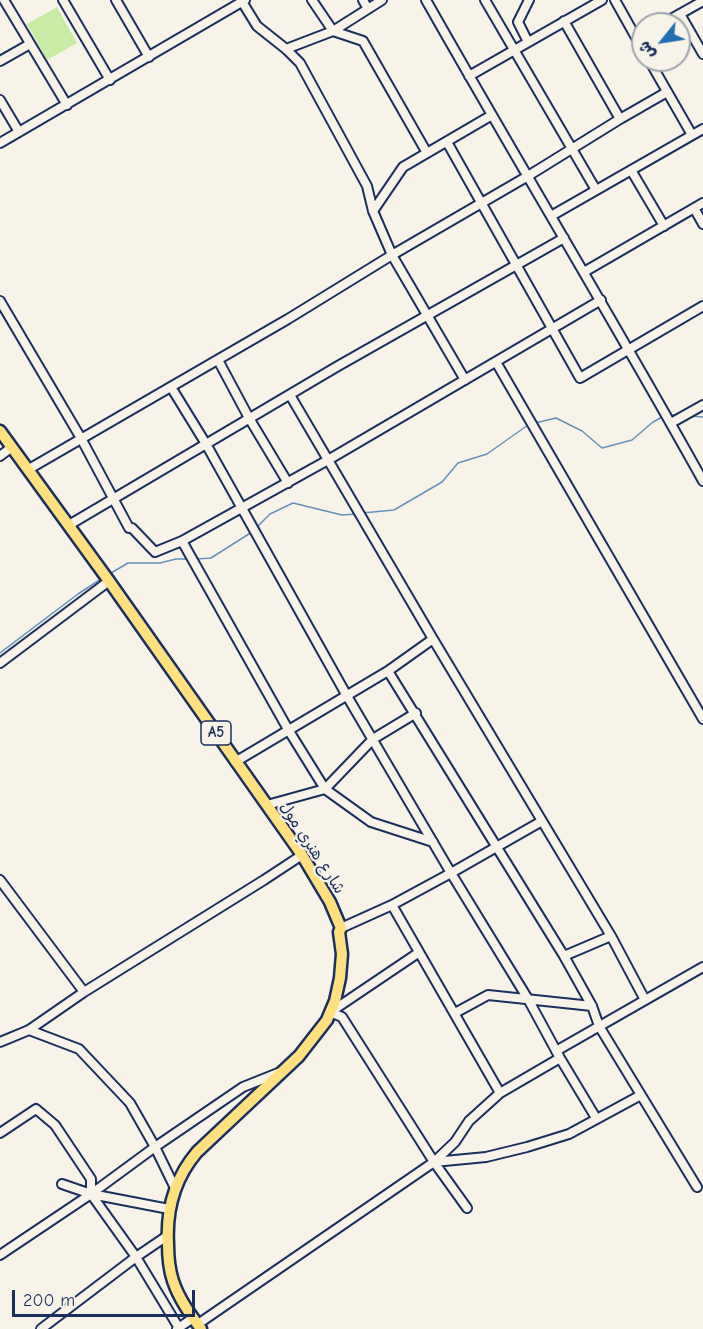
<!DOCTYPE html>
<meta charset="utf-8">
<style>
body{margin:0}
#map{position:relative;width:703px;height:1329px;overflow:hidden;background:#f7f3e8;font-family:"Comic Neue","Playpen Sans Arabic",sans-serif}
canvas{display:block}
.north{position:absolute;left:631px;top:12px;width:60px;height:60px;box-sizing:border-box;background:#f7f3e8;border:2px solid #9fa5b1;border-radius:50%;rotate:240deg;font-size:16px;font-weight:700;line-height:24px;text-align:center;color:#1b2f5e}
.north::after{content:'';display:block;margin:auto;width:21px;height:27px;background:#1f6fb2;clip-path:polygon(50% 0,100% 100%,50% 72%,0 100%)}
.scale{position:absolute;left:12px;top:1290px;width:183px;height:27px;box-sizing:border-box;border:3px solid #1b2f5e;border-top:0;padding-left:8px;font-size:18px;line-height:21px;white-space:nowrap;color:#1b2f5e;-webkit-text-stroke:4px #f7f3e8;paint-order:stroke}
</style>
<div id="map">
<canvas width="703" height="1329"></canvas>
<div class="north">ش</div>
<div class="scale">200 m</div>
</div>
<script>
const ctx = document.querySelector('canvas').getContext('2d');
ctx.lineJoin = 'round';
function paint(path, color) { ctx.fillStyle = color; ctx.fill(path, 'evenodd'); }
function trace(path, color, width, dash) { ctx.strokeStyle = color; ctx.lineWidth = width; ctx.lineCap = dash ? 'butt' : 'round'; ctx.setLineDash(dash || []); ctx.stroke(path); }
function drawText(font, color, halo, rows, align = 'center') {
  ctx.font = font + ' "Comic Neue","Playpen Sans Arabic",sans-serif'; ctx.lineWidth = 4.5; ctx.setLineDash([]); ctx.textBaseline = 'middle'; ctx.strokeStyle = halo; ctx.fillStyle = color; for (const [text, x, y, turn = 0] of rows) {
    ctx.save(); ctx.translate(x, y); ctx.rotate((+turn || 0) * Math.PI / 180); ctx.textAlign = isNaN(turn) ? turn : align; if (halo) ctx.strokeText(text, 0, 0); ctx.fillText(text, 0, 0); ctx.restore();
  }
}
const green = new Path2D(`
 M57,7l20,36 -30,17 -20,-36z`);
const stream = new Path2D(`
 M669,415h10
 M690,416l13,1
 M535,423l21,-5 26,13 20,17 30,-8 21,-18 11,-6
 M362,513l32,-3 48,-28 16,-19 29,-9 41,-29
 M257,527l13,-13 23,-11 49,12 15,-1
 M197,559l14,-1 41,-26
 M111,573l17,-10h32l16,-4h10
 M0,653l78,-59 23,-15`);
const minor = new Path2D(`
 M4,0l63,105
 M63,0l47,80
 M116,0l33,57
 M241,0l16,26 29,23 14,14 67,123 6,25 19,44 73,125
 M312,0l21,31 30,10 64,112
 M363,0l5,9
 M426,0c91,161 187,319 277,481
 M485,0l111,190
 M615,0l28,50
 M680,14l23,40
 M564,21l56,98
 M662,24l41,-23
 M528,42l-10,-20 11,-22
 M286,49l47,-18 49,-31
 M649,60l43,75
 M0,61l30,-17
 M469,76l133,-76
 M0,100l19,32
 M447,142l133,236 123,-72
 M0,143l245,-143
 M631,170l33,56
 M694,208l9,16
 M373,211l30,-44 89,-52
 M551,216l152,-87
 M584,272l119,-69
 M0,301l82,139 47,88h3l23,24 27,-11 146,-81 273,-160
 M218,360l31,58 39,65
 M496,362l207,357
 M171,387l35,57 141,252 104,177 77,126 32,59 36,60
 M290,395l143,244 178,297 34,64
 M671,423l32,-18
 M0,456l12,-9
 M29,469l259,-150 104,-64 136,-79 92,-57 47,-27
 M69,525l269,-159 226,-128
 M182,541l107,190 36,58 46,33 62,20
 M0,663l109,-82
 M388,671l176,285 28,50 7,20 98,161
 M235,762l153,-91 45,-32
 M267,805l58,-16 48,-50 43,-26
 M0,880l84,112
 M392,905l108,188
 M341,928l51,-23 59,-32 91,-52
 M564,956l47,-20
 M332,1011l86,-58
 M330,1012l12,5 92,145 33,46
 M455,1013l33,-18 104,11
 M29,1030l50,19 51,54 25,44 20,41
 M0,1042l29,-12 55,-38 180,-112 38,-25
 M556,1051l147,-84
 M0,1133l36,-24 19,16 36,54v15l78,15
 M434,1162l52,-5 41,-10 42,-13 72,-39
 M62,1184l29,10 45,63 43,71
 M0,1255l91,-61 64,-47 88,-60 35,-14
 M198,1324l236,-162 21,-20 14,-21 31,-28 60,-35
 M41,1329l95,-72 31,-21
 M177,1329l16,-11`);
const highway = new Path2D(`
 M0,431l109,150 193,274 28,47 11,26 -2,4 3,22 -2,24 -5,23 -8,19 -28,36 -102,96c-22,26 -31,57 -29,92 0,12 1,25 5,37 6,18 17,33 28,48`);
const shields = [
 [216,733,30]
];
const shieldNames = [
 ["A5",216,733]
];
const streetNames = [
 ["شارع هنري مول",312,848,57]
];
paint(green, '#c8eca5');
trace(stream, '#6791bb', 1.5);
trace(minor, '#1b2f5e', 12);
trace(highway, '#1b2f5e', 15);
trace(minor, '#f7f3e8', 8);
trace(highway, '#fde080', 10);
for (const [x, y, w] of shields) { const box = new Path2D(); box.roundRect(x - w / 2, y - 12, w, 24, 4.5); ctx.fillStyle = '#f7f3e8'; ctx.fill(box); trace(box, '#1b2f5e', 1.5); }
drawText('bold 15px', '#1b2f5e', null, shieldNames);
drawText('16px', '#1b2f5e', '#f7f3e8', streetNames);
</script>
